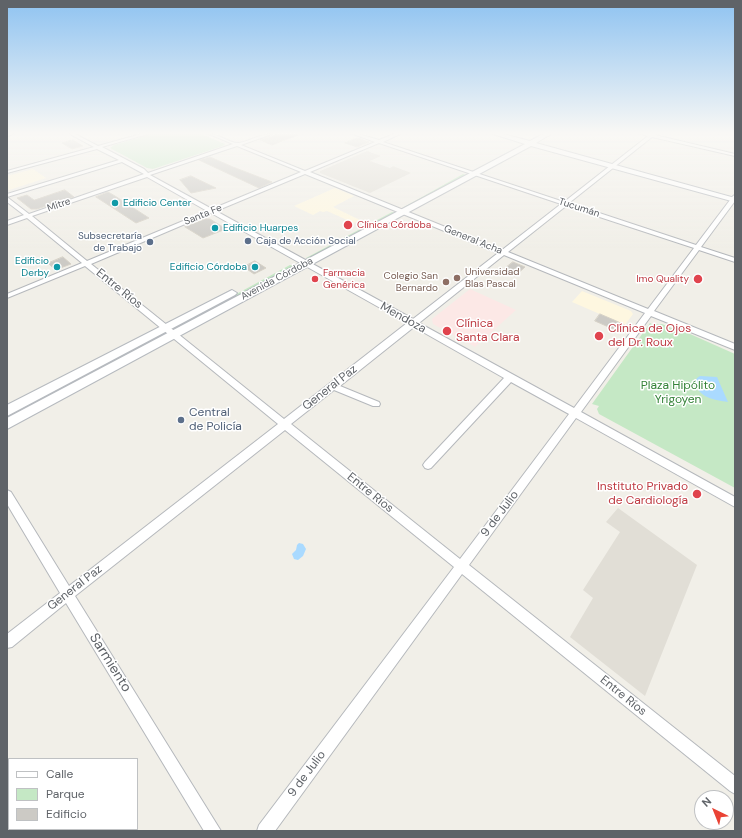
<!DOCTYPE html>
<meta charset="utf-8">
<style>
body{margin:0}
#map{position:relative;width:742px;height:838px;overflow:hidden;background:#f1efe8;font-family:"DM Sans",sans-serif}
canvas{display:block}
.frame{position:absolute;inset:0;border:8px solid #5f6368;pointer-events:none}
.legend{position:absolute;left:8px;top:758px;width:130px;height:72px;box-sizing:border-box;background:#fff;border:1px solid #bfc1c3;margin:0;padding:5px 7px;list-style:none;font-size:12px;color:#5f6368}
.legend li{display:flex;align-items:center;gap:8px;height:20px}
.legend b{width:20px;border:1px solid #bfc1c3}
.north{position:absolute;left:694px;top:790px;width:40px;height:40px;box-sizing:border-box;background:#fff;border:1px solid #bfc1c3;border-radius:50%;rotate:317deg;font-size:11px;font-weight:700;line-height:16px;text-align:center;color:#5f6368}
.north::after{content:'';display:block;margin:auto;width:14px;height:18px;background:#ea4335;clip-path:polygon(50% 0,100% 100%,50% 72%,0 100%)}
</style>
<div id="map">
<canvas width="742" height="838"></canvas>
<div class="frame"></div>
<ul class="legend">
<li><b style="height:5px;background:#fff"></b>Calle</li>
<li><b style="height:11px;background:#c5e8c5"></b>Parque</li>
<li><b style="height:11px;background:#cccac5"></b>Edificio</li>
</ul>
<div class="north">N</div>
</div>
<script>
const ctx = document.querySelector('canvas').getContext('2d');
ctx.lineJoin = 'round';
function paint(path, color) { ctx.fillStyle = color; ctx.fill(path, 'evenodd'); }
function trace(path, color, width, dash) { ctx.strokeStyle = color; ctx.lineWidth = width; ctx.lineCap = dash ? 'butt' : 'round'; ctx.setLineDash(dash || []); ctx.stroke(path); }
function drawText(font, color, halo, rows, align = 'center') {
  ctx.font = font + ' "DM Sans",sans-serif'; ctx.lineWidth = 3; ctx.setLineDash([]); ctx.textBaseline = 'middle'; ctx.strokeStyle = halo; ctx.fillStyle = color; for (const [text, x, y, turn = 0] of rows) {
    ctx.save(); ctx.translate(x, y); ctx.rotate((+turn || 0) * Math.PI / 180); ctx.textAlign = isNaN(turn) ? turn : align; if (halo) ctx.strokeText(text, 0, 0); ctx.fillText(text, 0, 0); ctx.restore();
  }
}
const commercial = new Path2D(`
 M33,169l13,9 -37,12 -2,-2v-12z
 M335,188l19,8 -21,11 27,13 -6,3 -27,-12 -4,1 -3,-1 -7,4 -19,-9z
 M582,291l49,20 2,3 -8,11 -53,-23z`);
const education = new Path2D(`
 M367,151l14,5 -11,5 20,7 3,-2 18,7 -41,20 -50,-20v-2z
 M618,508l79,57 -52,131 -75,-59 23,-39 -10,-8 37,-58 -14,-10z`);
const medical = new Path2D(`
 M470,289l46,21 -41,37 -42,-23 -1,-5z`);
const green = new Path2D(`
 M151,134h51l23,10 -2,2 -70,23 -6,-1 -37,-20 4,-3z
 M463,174l3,1 -59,32h-3z
 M392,212l4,1 -88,46 -2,-1z
 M290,265l4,1 -112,60 -1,-2z
 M650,323l5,3 1,-2h6l19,8v-2l54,24v134l-136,-74 -2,-5 2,-3 -7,-2z
 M157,335l4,2 -154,83v-5z`);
const water = new Path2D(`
 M700,376l17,1 11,25c-13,-2 -30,-4 -33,-20l2,-4z
 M299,543l4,1 3,5 -3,7 -5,4 -4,-1 -2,-5 4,-4 1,-5z`);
const building = new Path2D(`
 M278,134h20v1l-26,10 -12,-5z
 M358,138l11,4 -12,5 -12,-4z
 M73,140l10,6 -11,3 -10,-6z
 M210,157l23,10 39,15 -13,6 -60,-28z
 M191,176l25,12 -25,5 -11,-13z
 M65,190l9,7 -37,12h-6l-14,-11 10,-3 7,5z
 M108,192l7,4 34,22 -13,5 -40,-26z
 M205,219h5l16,10 -23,9 -18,-11z
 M63,257l8,7 -16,6 -6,-6h1l-1,-1z
 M255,261l11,7 -12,6 -10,-7z
 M513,262l12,5 -10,9 -13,-5z
 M600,314l14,6 11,5 -5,7 -25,-11z`);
const street = new Path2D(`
 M7,134h6l-6,2z
 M70,134h5l23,12 43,-12h7l-46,13 42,22 4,4 85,-29 -24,-10c10,0 22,10 30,9 11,-2 21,-9 33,-9l-31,11 64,26 70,-29 -22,-8h6l20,6 15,-6h6l-17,8 181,60 84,-66 -7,-2h15l-1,1 80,19v2l-83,-19 -83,66 127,42 37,-49 2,-1v6l-34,46 34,11v4l-36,-12 -45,61 81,33v6l-84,-34 -70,96 154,85v10l-159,-89 -107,147 266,211v18l-5,-3 -268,-217 -187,257h-18l2,-6 195,-258 -169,-137 -210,166 146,235h-17l-138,-228 -54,44 -5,1v-14l53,-41 -53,-89v-14l4,2 58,94 209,-162 -193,-158 -78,32v-4l75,-31 -55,-45 -20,7v-4l17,-6 -17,-13v-8l112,-34 -22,-11 -90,24v-2l87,-24zM379,143l182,61 -59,46 -192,-78zM237,146l64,26 -89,37 -62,-34zM122,162l22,12 -115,40 -22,-17zM305,174l193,79 -85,66 -197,-108zM147,177l60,34 -120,50 -55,-45zM566,206l128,42 -46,61 -140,-57zM211,213l196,110 -123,96 -193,-155zM504,255l141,58 -71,95 -155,-85zM414,327l90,51 -79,84 -2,3 2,3 3,1 3,-1 80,-86 58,32 -109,145 -169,-135 43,-34 39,16h6l1,-2 -1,-2 -39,-16z`);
const secondary = new Path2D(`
 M493,134h10l27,7 13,-7h8l-15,9 199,55v4l-204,-56 -524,283v-11l518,-274z
 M232,290l5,3 -2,2 -228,121v-11z`);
const markers = [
 [115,203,4,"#0f9aa8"],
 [348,225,5,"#e0444e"],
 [215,228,4,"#0f9aa8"],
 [248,241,4,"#5c6f8a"],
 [150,242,4,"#5c6f8a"],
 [57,267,4,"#0f9aa8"],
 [255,267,4,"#0f9aa8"],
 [457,278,4,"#8d6e63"],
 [315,279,4,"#e0444e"],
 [698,279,5,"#e0444e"],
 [446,282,4,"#8d6e63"],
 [447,331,5,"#e0444e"],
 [599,336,5,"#e0444e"],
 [181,420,4,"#5c6f8a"],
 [697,494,5,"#e0444e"]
];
const farCulturenames = [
 ["Edificio Center",123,203],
 ["Edificio Huarpes",223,228],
 ["Edificio",49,261,"right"],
 ["Derby",49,273,"right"],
 ["Edificio Córdoba",247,267,"right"]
];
const farStreetnames = [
 ["Mitre",59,205,-19],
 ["Tucumán",579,208,18],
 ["Santa Fe",203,215,-22],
 ["General Acha",473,240,22],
 ["Avenida Córdoba",277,279,-28]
];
const farHealthnames = [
 ["Clínica Córdoba",357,225],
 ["Farmacia",323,273],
 ["Genérica",323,285],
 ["Imo Quality",689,279,"right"]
];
const farServicenames = [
 ["Subsecretaría",142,236],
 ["de Trabajo",142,248],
 ["Caja de Acción Social",256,241,"left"]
];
const farEducationnames = [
 ["Universidad",465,272],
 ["Blas Pascal",465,284],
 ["Colegio San",438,276,"right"],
 ["Bernardo",438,288,"right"]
];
const streetNames = [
 ["Entre Ríos",119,289,39],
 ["Mendoza",403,318,29],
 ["General Paz",330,388,-38],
 ["Entre Ríos",370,493,39],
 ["9 de Julio",500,514,-53],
 ["General Paz",75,588,-38],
 ["Entre Ríos",623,696,39],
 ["9 de Julio",307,774,-53]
];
const healthNames = [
 ["Clínica",456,324],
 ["Santa Clara",456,338],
 ["Clínica de Ojos",608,329],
 ["del Dr. Roux",608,343],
 ["Instituto Privado",688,487,"right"],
 ["de Cardiología",688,501,"right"]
];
const parkNames = [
 ["Plaza Hipólito",678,386],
 ["Yrigoyen",678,400]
];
const serviceNames = [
 ["Central",189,413],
 ["de Policía",189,427]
];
const nearStreetnames = [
 ["Sarmiento",110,663,58]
];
paint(commercial, '#fef7e0');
paint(education, '#e1ded6');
paint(medical, '#fce8e6');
paint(green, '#c5e8c5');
paint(water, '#aadaff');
paint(building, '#cccac5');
trace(building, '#d6d1c6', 1);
trace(street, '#b5b8bc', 2);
trace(secondary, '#b6babf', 2);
paint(street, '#fff');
paint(secondary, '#fff');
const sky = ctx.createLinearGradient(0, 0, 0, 251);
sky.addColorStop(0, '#8fc3f1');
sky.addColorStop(0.53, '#f9f8f5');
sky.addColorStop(1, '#f9f8f500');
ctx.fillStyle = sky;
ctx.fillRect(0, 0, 742, 251);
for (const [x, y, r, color] of markers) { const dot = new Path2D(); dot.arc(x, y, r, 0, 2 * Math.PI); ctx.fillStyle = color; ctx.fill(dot); trace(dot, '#fff', 1.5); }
drawText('10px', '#0d838f', '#fff', farCulturenames, 'left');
drawText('10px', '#5f6368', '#fff', farStreetnames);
drawText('10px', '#be3a42', '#fff', farHealthnames, 'left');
drawText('10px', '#4e5e75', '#fff', farServicenames, 'right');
drawText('10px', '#785e54', '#fff', farEducationnames, 'left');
drawText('12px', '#5f6368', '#fff', streetNames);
drawText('12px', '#be3a42', '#fff', healthNames, 'left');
drawText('12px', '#348238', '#fff', parkNames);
drawText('12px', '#4e5e75', '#fff', serviceNames, 'left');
drawText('14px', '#5f6368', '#fff', nearStreetnames);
</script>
